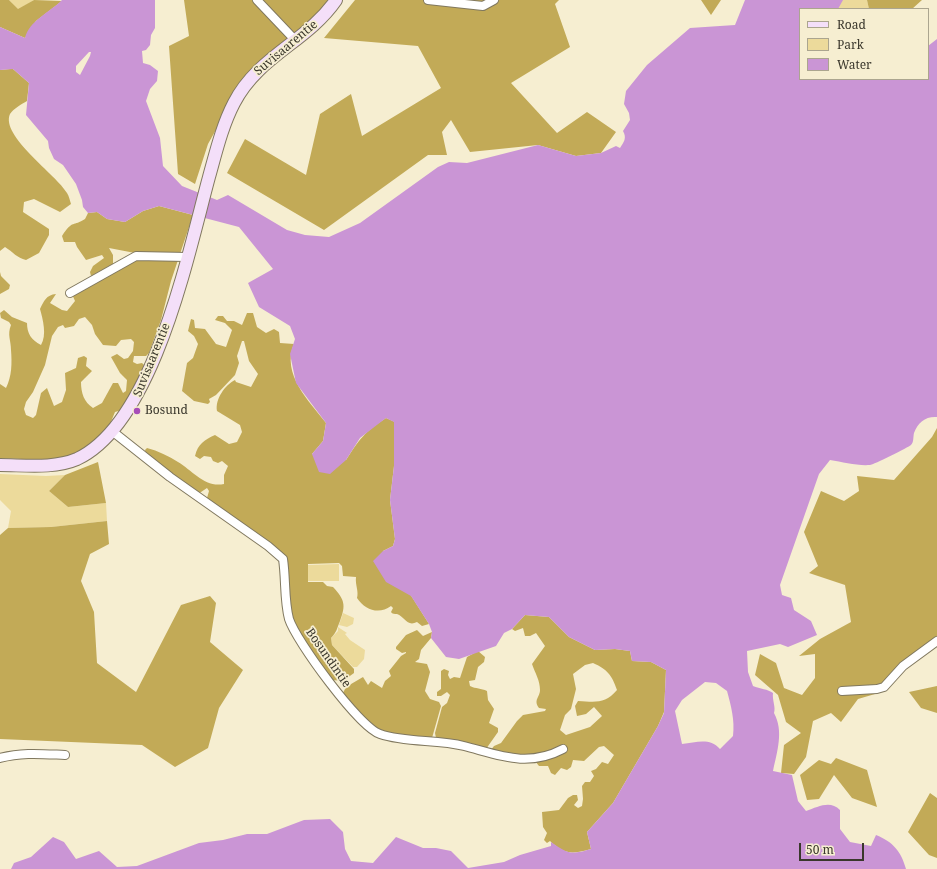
<!DOCTYPE html>
<style>
body{margin:0}
#map{position:relative;width:937px;height:869px;overflow:hidden;background:#f6eed1;font-family:"Noto Serif",serif}
canvas{display:block}
.legend{position:absolute;left:799px;top:8px;width:130px;height:72px;box-sizing:border-box;background:#f6eed1;border:1px solid #aba58f;margin:0;padding:5px 7px;list-style:none;font-size:12px;color:#3a372c}
.legend li{display:flex;align-items:center;gap:8px;height:20px}
.legend b{width:20px;border:1px solid #aba58f}
.scale{position:absolute;left:799px;top:843px;width:65px;height:18px;box-sizing:border-box;border:2px solid #3a372c;border-top:0;padding-left:5px;font-size:12px;line-height:14px;white-space:nowrap;color:#3a372c;-webkit-text-stroke:3px #f6eed1;paint-order:stroke}
</style>
<div id="map">
<canvas width="937" height="869"></canvas>
<ul class="legend">
<li><b style="height:5px;background:#f4dff9"></b>Road</li>
<li><b style="height:11px;background:#ecda9b"></b>Park</li>
<li><b style="height:11px;background:#ca95d5"></b>Water</li>
</ul>
<div class="scale">50 m</div>
</div>
<script>
const ctx = document.querySelector('canvas').getContext('2d');
ctx.lineJoin = 'round';
function paint(path, color) { ctx.fillStyle = color; ctx.fill(path, 'evenodd'); }
function trace(path, color, width, dash) { ctx.strokeStyle = color; ctx.lineWidth = width; ctx.lineCap = dash ? 'butt' : 'round'; ctx.setLineDash(dash || []); ctx.stroke(path); }
function drawText(font, color, halo, rows, align = 'center') {
  ctx.font = font + ' "Noto Serif",serif'; ctx.lineWidth = 3.5; ctx.setLineDash([]); ctx.textBaseline = 'middle'; ctx.strokeStyle = halo; ctx.fillStyle = color; for (const [text, x, y, turn = 0] of rows) {
    ctx.save(); ctx.translate(x, y); ctx.rotate((+turn || 0) * Math.PI / 180); ctx.textAlign = isNaN(turn) ? turn : align; if (halo) ctx.strokeText(text, 0, 0); ctx.fillText(text, 0, 0); ctx.restore();
  }
}
const green = new Path2D(`
 M9,0h25l-16,10z
 M814,0h53l2,9h-52z
 M0,474l46,2 19,-1 -16,16 19,16 38,-4 1,18 -56,6 -43,1 3,-17 -11,-11z
 M339,564v17h-31v-16z
 M343,613l11,5 -1,6 -6,3 -8,-2z
 M338,627l9,6 -2,1 5,6 15,10 -1,9 -7,8h-4l-21,-22 -1,-7 7,-7z`);
const forest = new Path2D(`
 M0,0h9l9,9 16,-9 28,1 -26,20 -11,17 -25,-11z
 M184,0h147l-35,38 -49,36 -39,70 -13,40 -17,-10 -9,-128 20,-10z
 M355,0h204l-4,4 15,43 -59,36 46,50 30,-21 29,20 -15,21 -25,3 -38,-11 -68,7 -19,-32 -9,12 5,23h-19l-104,75 -97,-57 18,-34 61,36 14,-61 31,-20 11,42 79,-48 -23,-42 -94,-8z
 M701,0h20l-10,15z
 M867,0h55l-10,9h-43z
 M10,69h3l16,14 -2,18c-5,3 -14,8 -17,13 -10,22 47,61 57,79 2,3 3,8 4,11l-11,8 -26,-13 -10,3 -1,10 26,17v6l-10,18 -13,7c-9,-2 -13,-8 -21,-13l-5,4v-181z
 M159,206l34,9 -22,66 -10,39 -12,33 -3,3h-12l-1,6 4,2 5,-1 2,2 -14,33 -8,12 -7,2 -7,17 -23,19 -15,8 -27,4 -43,-2v-74l6,4c6,-12 6,-25 5,-38 0,-10 -4,-15 0,-25l-2,-3 -8,-4 -1,-5 4,-3 8,7 15,6c0,10 4,17 14,22 6,-10 2,-25 -1,-36 4,-8 6,-14 16,-15l-6,9 12,7 5,1 8,-10 -3,-7 63,-41 -26,-5 4,7v9l-22,12 -1,-4 3,-6 11,-8 -2,-3 -16,5 -9,-13 -2,-5h-11l-2,-6c11,-17 11,-9 23,-17l3,-6 9,-1 10,7 18,3 18,-11zM85,317l7,8 3,9 8,11 13,1 5,-6 10,-1 3,3 -1,9 -5,7 -4,1 -7,-5 -6,3 9,16 7,7 -1,11 -3,2 -5,-10h-5l-11,20 -9,5c-9,-6 -12,-15 -12,-26l11,-11 -6,-5 1,-8 -3,-2 -6,2 -2,10 -11,5 1,17 -4,12 -8,4 -7,-18 -6,5 -5,22 -3,3 -7,-3 -2,-6 2,-7 7,-10 12,-27 7,-29 6,-9 5,-2 2,3 9,-2 5,-7z
 M0,272l1,4 9,9 -1,4 -9,5z
 M247,313h6l4,14 9,6 8,-4 5,3 1,11 14,1c-13,30 15,57 32,79l-3,18 -11,13 34,6c13,-20 19,-29 40,-42l9,4 -1,44 -4,34 5,39 -2,7 -10,5 46,73 -7,2 -5,-4c-10,5 -12,-5 -20,-8 -2,0 -5,0 -6,-2l2,-4 -2,-2c-12,9 -26,4 -34,-8 2,-7 -2,-13 -1,-21l-13,-1 -1,-10 -3,-3 -31,1v18h15l4,4 6,1c12,13 13,18 7,34 -3,7 -3,11 -9,17l1,7 22,24v4l-11,8 -11,-1 -30,-37 -11,-23 -6,-60 -76,-59 -2,-3 2,-7 -2,-3 -9,6 -52,-40 -1,-4 2,-2c11,3 22,8 31,14 15,9 27,26 46,22v-9l4,-9 -6,-5 -4,2 -5,-2 -2,-4 -7,-1 -4,3 -5,-3c3,-12 9,-16 20,-21l14,9 8,-2 5,-10 -2,-7 -23,-14c-2,-12 8,-26 18,-31l1,2 15,5 7,-13 -9,-13 -5,-20h-2l-5,15 2,7 -4,12 -19,20 -7,4 1,3 -2,2 -14,-3 -12,-10 5,-28 6,-5 5,-14 -4,-8 -6,-5 3,-12 3,1 1,8 10,1 11,15 10,3 6,-17 -7,-7 -10,-3 3,-4h5l4,5h7l8,4z
 M937,428v212l-62,54 -17,5 -17,23 -10,-9 -18,8 -7,36 -12,17 -13,-1 3,-28 17,-12 -15,-11 -8,-27 -23,-20 5,-21 16,9 8,25 18,7 13,-17v-24l-16,2 21,-17 31,-17 -6,-37 -36,-12 9,-7 -14,-34 17,-41 23,10 15,-10 -2,-15 37,4 38,-43z
 M98,462l8,41 -38,4 -19,-16 16,-16z
 M107,521l2,23 -19,10 -9,27 13,31 3,51 39,29 45,-87 29,-9 6,7 -6,39 33,28 -24,38 -11,40 -33,19 -33,-22 -142,-6v-204l8,-7 43,-1z
 M525,615l24,2 20,20 26,13 20,-1 15,2 2,10 19,1 15,8 -2,42 -6,14 -45,77 -26,29 4,17c-19,5 -26,6 -41,-8l-3,2 -3,-3 3,-7 -4,-6 -1,-15 17,-2 9,-12 5,-3h4l1,5 -4,5 4,3 4,-2 1,-7 -1,-13 3,-4h5l4,-6 -3,-5 5,-2 6,-7 6,2 6,-9 -10,-9 -5,1 -15,14 -11,-1 -2,7 -4,3 -6,-2 -6,7 -4,-2 -3,-7h-9l-4,-5 -44,-11 3,-4 7,-3 16,-22 6,-6 22,-4 1,-2 -7,-1c-6,-8 1,-11 1,-18 0,-10 -5,-17 -8,-26l13,-18 -9,-13 -6,3h-5l-2,-8 -8,3 -3,-2zM593,663c14,6 19,12 24,27 -12,14 -21,12 -39,11l-3,5 2,10 9,-2 8,-7 8,9 -12,11 -24,8 -6,-5 5,-15 6,-6 5,-20 -3,-15 12,-9z
 M417,630l6,6 9,-4 -1,6 -10,12 -2,9 -4,3 12,2 3,8 -5,19 5,8 9,3 2,4 -9,32 -52,-4 -35,-36 -2,-5 3,-6 17,-10 5,8 3,-4 11,7 3,-7 6,-5 -2,-5 12,-15 5,-3v-1l-4,1 -6,-4v-2l10,-12z
 M478,651l7,6 -1,5 -6,5 -3,13 -6,1 1,5c6,3 11,2 17,5l1,9 6,9 -5,14 9,5v4l-12,17 -50,-11 -1,-5 7,-26 5,-4 3,-8 -3,-3 -6,4h-4v-4l4,-3v-18l3,-2 5,2 -1,4 2,4 4,-2 6,1 7,-21z
 M937,686v27l-16,-5 -12,-16z
 M836,758l31,12 10,37 -25,-9 -18,-23 -15,24 -12,1 -7,-25 19,-15 12,4z
 M930,793l7,5v60l-8,-3 -21,-23z`);
const water = new Path2D(`
 M62,0h93v28l-4,7 -1,10 -4,5 -4,1 1,12 7,2 8,6 -1,10 -7,8 -4,12 14,37 3,28 19,20 35,14 11,-5 59,35 18,5 24,2 31,-14 78,-56 11,-5 18,1 71,-18 38,11 25,-3 15,-7 4,2c4,-6 7,-10 3,-17l7,-11 -1,-7 -5,-9 2,-13 21,-26 43,-37 45,-3 10,-25h98l-5,9h-38v70h128v-33l9,-7v378c-11,-1 -19,5 -23,16 -1,4 0,9 -3,12 -2,2 -38,20 -41,20 -13,1 -27,-3 -40,-5l-11,14 -39,111 2,10 9,3 3,12 17,11 6,14 -29,12 -8,-3 -33,7 1,21 5,14c7,3 15,3 20,7 -1,7 3,14 1,20 10,18 3,39 -1,58l19,4 6,26 8,10c12,-4 24,-11 34,-1v19l10,13 21,4 5,-11c17,7 25,16 30,34h-895l3,-6 17,-6 22,-20 11,5 12,17 23,-8 18,16 20,-1 62,-23 24,-3 24,-6h20l37,-14 26,-1 13,13 2,17 6,12 22,2 23,-26 27,11h13l15,3 17,17 36,-6 16,-7 31,-9v-4c17,12 20,13 40,7l-4,-17 26,-29 45,-77 6,-13 2,-43 -15,-8 -19,-1 -2,-10 -15,-2 -20,1 -26,-13 -20,-20 -24,-2 -13,14 -8,4 -8,13 -37,13 -13,-2 -15,-19 1,-6 -3,-8 -18,-28 -25,-14 -13,-21 10,-10 10,-5 2,-7 -5,-39 4,-34v-44l-8,-4 -26,20 -14,22 -16,14 -11,-2 -7,-18 11,-13 3,-18 -30,-40 -6,-29 5,-15 -5,-13 -31,-19 -11,-24 25,-14 -34,-42 -80,-21 -16,5 -18,11 -18,-3 -10,-7 -9,1 -5,-6 -1,-7 -6,-16 -13,-19 -9,-6 -5,-11 -1,-7 -22,-26 3,-32 -16,-14 -13,1v-43l25,11c4,-17 25,-26 37,-38zM89,52h2l-1,4 -10,19 -4,-3v-6zM705,682l11,1 11,8c4,15 8,29 6,45l-13,13c-11,-12 -24,-6 -38,-5l-7,-33 7,-11z`);
const street = new Path2D(`
 M257,0l38,40
 M428,0l55,6 11,-6
 M70,293l66,-37 51,1
 M112,431l58,46 98,69 15,13c3,20 1,41 6,60 7,22 70,108 91,115 26,9 57,5 84,12 35,9 63,22 99,3
 M842,691l35,-2 7,-2 19,-21 34,-25
 M0,758c22,-6 42,-4 65,-3`);
const secondary = new Path2D(`
 M0,465c24,0 54,4 77,-6 77,-36 111,-205 132,-282 7,-25 13,-51 25,-74 24,-47 73,-61 102,-103`);
const markers = [
 [137,411,4,"#a74db8"]
];
const streetNames = [
 ["Suvisaarentie",286,48,-40],
 ["Suvisaarentie",152,360,-68],
 ["Bosundintie",328,658,55]
];
const poiNames = [
 ["Bosund",145,411]
];
paint(green, '#ecda9b');
paint(forest, '#c2aa57');
paint(water, '#ca95d5');
trace(street, '#80785f', 10);
trace(secondary, '#80785f', 14);
trace(street, '#fff', 8);
trace(secondary, '#f4dff9', 12);
for (const [x, y, r, color] of markers) { const dot = new Path2D(); dot.arc(x, y, r, 0, 2 * Math.PI); ctx.fillStyle = color; ctx.fill(dot); trace(dot, '#f6eed1', 1.5); }
drawText('12px', '#3a372c', '#f6eed1', streetNames);
drawText('12px', '#3a372c', '#f6eed1', poiNames, 'left');
</script>
